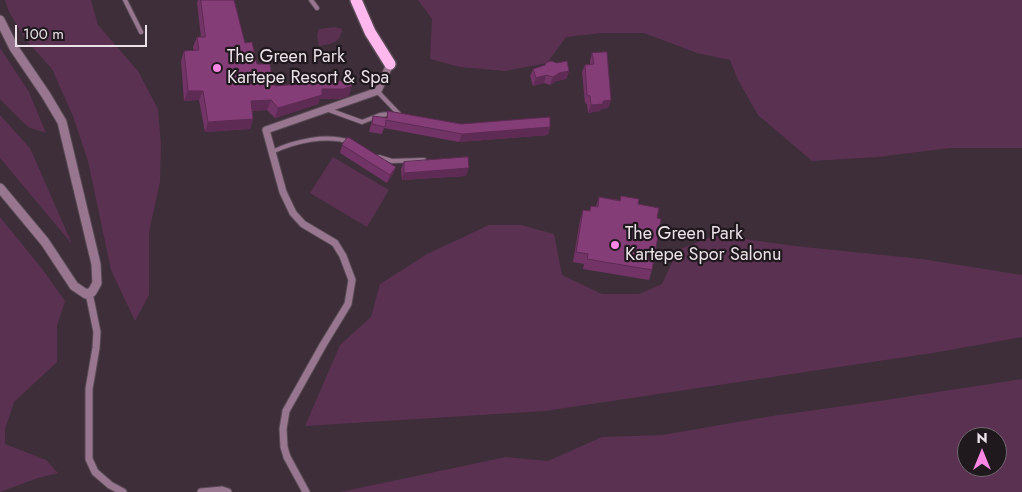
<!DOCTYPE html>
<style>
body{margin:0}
#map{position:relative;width:1022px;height:492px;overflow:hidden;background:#3d2e39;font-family:Jost,sans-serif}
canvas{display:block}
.north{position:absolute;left:957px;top:427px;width:50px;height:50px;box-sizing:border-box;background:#1f191e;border:1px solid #71696f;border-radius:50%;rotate:0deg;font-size:14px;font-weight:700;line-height:20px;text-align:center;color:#ebe1e8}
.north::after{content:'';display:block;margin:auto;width:18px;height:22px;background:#fc86e4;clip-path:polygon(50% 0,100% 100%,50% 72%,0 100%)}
.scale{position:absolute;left:15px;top:25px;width:132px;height:22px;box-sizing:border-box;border:2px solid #ebe1e8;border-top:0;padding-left:6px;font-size:15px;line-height:18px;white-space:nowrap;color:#ebe1e8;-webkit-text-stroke:4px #1f191e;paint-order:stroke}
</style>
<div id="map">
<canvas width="1022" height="492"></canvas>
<div class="north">N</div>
<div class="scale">100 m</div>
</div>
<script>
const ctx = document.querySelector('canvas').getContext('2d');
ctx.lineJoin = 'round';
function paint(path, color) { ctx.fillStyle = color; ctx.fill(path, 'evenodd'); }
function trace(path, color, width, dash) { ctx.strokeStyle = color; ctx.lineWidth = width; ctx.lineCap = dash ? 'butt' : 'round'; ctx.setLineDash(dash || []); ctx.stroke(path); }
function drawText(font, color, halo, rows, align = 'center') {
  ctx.font = font + ' Jost,sans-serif'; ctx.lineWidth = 4.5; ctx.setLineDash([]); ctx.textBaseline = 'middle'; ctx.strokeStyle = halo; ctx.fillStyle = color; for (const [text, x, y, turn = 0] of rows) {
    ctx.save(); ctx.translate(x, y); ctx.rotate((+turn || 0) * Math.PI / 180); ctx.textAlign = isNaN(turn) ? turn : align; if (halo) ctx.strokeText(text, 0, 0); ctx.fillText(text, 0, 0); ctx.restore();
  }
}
const green = new Path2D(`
 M5,0h86l7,25 40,46 20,38 3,36 -1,37 -11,50v63l-14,26 -24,-51 -23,-109 -15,-45 -21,-47 -26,-29 -17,-28z
 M418,0h604v148h-72l-72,9 -66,4 -54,-46 -20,-35 -8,-20 -33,-7 -53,-20h-42l-36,4 -19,26 -42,8 -45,-4 -30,-8 2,-40z
 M335,27l7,2c-1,14 -11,15 -23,17l-2,-11 2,-6z
 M0,48l29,44 17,41 -18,-6 -28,-28z
 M0,115l30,33 42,96 -72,-86z
 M333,157l56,33 -22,37 -57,-34z
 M0,217l43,53 22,31 -8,25v36l-43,40 -9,27v15l41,16 12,13 -23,6 -35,13z
 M489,225h32l33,9 8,41 40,19h37l23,-10 16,-34 37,-15 80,11 127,13 100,16v62l-83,15 -394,59 -240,15 35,-81 31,-28 9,-33 47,-30z
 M1022,379v113h-682l166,-35 42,4 54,-24 60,-2 110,-19 107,-15zM967,437h30v30h-30z`);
const service = new Path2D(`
 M125,0l16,32
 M311,0l6,8
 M378,92l21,22
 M329,110l33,12 18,-7 10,-1
 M272,152c23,-11 54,-18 78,-10
 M379,157l13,4 32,-1`);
const minor = new Path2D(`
 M89,293l8,39 -1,16 -7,41v70l6,13 15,13 13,7
 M201,492l21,-2 6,2
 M306,492l-19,-35 -3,-10 -1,-18 3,-18 37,-66 25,-41 4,-24 -9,-24 -8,-13 -32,-19 -10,-11 -10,-21 -17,-62 112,-39 12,-27`);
const tertiary = new Path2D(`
 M0,20l14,28 32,47 16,27 34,142 1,19 -5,9 -6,2 -12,-8 -29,-44 -45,-54`);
const primary = new Path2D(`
 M356,0l14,32 20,32`);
const wall = new Path2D(`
 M198,0h36l11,43 12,21 15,13 3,9 74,10 -10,3h-19l-2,5 -43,14 -8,-8 -15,1 1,8 -3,10 -45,3 -6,-32 -15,1 -3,-40 3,-10h10l-1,-4 4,-10h4l-4,-34z
 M592,53l19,47 -3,8 -7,1 -1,2 -12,2 -1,-9 -2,-1 -3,-31 3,-7 5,-1v-3z
 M545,65l24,6 -3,8 -10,2 -6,4 -6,-2 -11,3 -3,-10 3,-7z
 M388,111l73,13 89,3 -2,8 -89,7 -75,-14 -2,6 -13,-2 4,-16 13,2z
 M342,145l54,22 -3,7 -6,9 -47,-30z
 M404,162l62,14 -64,4 -1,-11z
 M621,196l17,8 19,14 -5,52 -3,10 -66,-11 1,-5 -11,-2 7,-42 3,-10 6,1 2,-5h5l3,-9 21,3z`);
const shadedWall = new Path2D(`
 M569,71l-3,8 -10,2 -6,4 3,-8 6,-4z
 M546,75l-2,8 -11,3 3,-8z
 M352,86l-3,10 -10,3h-19l-2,5 -43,14 3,-10 44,-19z
 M188,91h15l-4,9 -15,1z
 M271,100l-4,10 -20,1 4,-10z
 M611,100l-3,8 -7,1 -1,2 -12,2 3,-8 12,-4z
 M253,119l-3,10 -45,3 3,-10z
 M550,127l-2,8 -89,7 3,-8z
 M396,167l-3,7 -6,9 3,-8z
 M469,168l-3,8 -64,4 2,-7z`);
const building = new Path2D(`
 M201,0h33l11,43 7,-1 5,22h13l2,13 2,-1 1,10 77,-6v6l-9,3h-21v6l-44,13 -7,-8 -20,1 2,18 -45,3 -5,-31h-15l-4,-40 15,-1 -2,-13h8z
 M607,52l4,48 -8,1v3l-12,1 -1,-9 -3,-1 -2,-30 9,-1 -2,-11z
 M551,61l6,2 10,-2 2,10 -10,2 -6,4 -7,-2 -10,3 -3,-9 12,-4 1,-2z
 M388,111l73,13 89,-7v10l-88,7 -76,-14 -1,7 -13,-3 1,-8 14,2z
 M348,137l48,30 -6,8 -48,-30z
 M468,157l1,11 -65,5v-11z
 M621,196l18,3 -1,5 21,4 -2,10 4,1 -9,51 -65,-11 1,-5 -12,-2 7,-42 7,1 1,-5 7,1 1,-10 21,4z`);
const markers = [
 [217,68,5,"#fc86e4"],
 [615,245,5,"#fc86e4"]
];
const poiNames = [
 ["The Green Park",227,58],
 ["Kartepe Resort & Spa",227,79],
 ["The Green Park",625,235],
 ["Kartepe Spor Salonu",625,256]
];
paint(green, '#5a3151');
trace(service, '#594b55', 6);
trace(minor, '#594b55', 9);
trace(tertiary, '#594b55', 11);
trace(primary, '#594b55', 14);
trace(service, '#987690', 4);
trace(minor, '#987690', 7);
trace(tertiary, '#987690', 9);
trace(primary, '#feb8ed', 11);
paint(wall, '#723466');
paint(shadedWall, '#5d2b53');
paint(building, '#853d77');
trace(building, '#5d2b53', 1);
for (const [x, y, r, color] of markers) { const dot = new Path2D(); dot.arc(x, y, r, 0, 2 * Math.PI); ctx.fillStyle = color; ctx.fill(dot); trace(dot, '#1f191e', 2); }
drawText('18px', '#ebe1e8', '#1f191e', poiNames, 'left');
</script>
